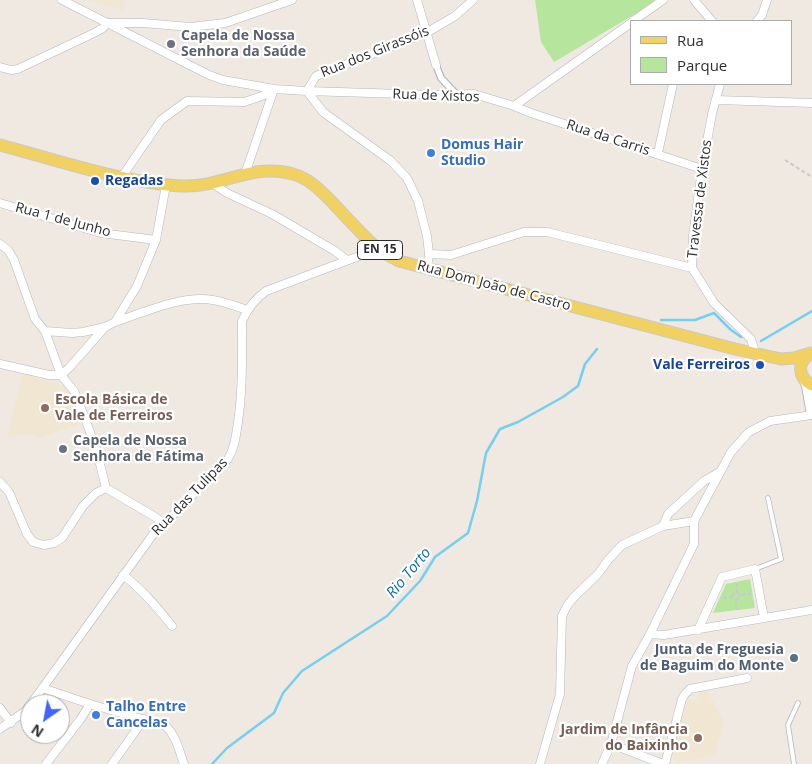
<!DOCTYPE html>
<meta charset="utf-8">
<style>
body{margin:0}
#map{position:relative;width:812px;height:764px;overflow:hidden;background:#efe9e1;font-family:"Open Sans",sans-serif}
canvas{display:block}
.legend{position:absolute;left:630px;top:20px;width:162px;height:65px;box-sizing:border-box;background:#fff;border:1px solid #ababab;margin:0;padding:6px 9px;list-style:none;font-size:15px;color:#2e2e2e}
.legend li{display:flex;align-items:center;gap:10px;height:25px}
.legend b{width:25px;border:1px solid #ababab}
.north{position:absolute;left:20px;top:694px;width:50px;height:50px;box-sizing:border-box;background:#fff;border:1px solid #ababab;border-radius:50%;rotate:213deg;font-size:14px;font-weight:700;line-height:20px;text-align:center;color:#2e2e2e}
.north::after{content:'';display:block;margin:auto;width:18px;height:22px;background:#4264fb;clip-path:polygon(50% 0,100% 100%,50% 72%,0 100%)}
</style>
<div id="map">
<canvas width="812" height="764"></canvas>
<ul class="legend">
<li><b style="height:6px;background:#f2d163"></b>Rua</li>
<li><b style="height:14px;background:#b6e59e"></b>Parque</li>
</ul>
<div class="north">N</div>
</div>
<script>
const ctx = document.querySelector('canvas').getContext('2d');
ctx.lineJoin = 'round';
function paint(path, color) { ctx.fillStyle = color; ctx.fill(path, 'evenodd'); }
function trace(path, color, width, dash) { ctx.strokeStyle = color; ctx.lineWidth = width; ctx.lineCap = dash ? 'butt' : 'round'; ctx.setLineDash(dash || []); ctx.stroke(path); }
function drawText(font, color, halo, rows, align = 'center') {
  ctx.font = font + ' "Open Sans",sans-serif'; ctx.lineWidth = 4.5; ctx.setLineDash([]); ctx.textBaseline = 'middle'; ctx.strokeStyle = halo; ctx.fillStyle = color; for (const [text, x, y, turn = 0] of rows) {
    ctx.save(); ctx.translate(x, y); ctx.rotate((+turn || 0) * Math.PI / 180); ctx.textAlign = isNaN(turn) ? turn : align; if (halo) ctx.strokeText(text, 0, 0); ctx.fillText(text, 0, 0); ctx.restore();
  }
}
const education = new Path2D(`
 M88,0h37l-2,10z
 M23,374l38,11 5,2 4,6 11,30 -41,15 -8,-4h-7l-18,3z
 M702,691h5l17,31 -9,32 -38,9 -5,-9 14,-51 4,-3 8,-1 -1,-3 2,-3z`);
const green = new Path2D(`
 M535,0h124l-105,62 -13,-20z
 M750,579l5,29 -42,5 13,-29z`);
const stream = new Path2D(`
 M661,320h34l19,-7 17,17 10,7
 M761,341l51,-30
 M212,764l15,-16 47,-35 9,-20 19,-22 85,-55 33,-35 15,-24 33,-24 9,-32 9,-48 14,-24 18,-7 45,-25 15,-11 7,-22 12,-15`);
const path = new Path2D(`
 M785,160l27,17
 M732.5 596a3.5 3.5 0 1 1 7 0a3.5 3.5 0 1 1-7 0Z
 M737,593v-10
 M741,595l10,-1
 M723,598l9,-1
 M736,600v9`);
const service = new Path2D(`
 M755,569l26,-10 -13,-61
 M794,764l-6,-39 10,-22`);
const pedestrian = new Path2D(`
 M436,65l5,13 16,17`);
const minor = new Path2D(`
 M62,0l147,75 14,5 51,9 33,2 128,4 39,-1 40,12 117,-83
 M417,0l19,65
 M694,0l18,21
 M633,21l30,-21
 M757,21l5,-6 5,-15
 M0,67l11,3 7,-1 76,-36 9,-5 5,-5h35l47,4 35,-4 67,-23
 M720,84l-8,30 -10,55 -9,67 -1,32 22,35 37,36 4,13
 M716,100l96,3
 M514,106l17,7 171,56
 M658,153l15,-69
 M245,174l29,-85
 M121,178l40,-58 26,-19 57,1 18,-6 12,-7
 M212,183l15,10 45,21 63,37 12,9
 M0,203l101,30 55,7
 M0,244l8,6 6,10 21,59 10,12 16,44 13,16 12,30 11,31 9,36 49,29 9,7
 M429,254l22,1 73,-23h23l145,36
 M427,268l2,-14 -2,-18 -9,-35 -11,-23 -16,-17 -68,-49 -16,-21 9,-15 110,-43 29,-17 18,-16
 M115,322c30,-10 66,-27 98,-22 12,2 23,6 34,10
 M45,331l27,2 11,-1 22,-5
 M0,364l49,11h12l8,-7 36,-41 10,-5 22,-36 19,-46 10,-55
 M0,482l9,10 18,42 6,8 11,3 10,-2 8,-5 21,-32 13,-13 10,-5
 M663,526l5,-12 36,-33 14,-8
 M123,575c19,14 34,32 49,51
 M698,630l24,-53 33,-8 9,49
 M650,634l14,1 148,-25
 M42,688l48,16 76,22c10,10 13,24 18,38
 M31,704l123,-171 10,-9 64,-65c7,-12 8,-24 10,-37 5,-34 4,-68 4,-101 6,-13 13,-22 24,-30l112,-42
 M0,708l11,15
 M0,729l24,-17 6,-7
 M611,744l52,20
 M46,764l34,-44 10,-16
 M112,764l32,-45
 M540,764l20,-70 2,-78 5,-10 7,-9 24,-23 10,-14 14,-15 41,-19 31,-5
 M602,764l9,-20 21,-78 18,-32 44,-90v-23l37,-69 18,-20 21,-11 42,-6
 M665,764l17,-65 3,-5 5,-5 57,-11`);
const secondary = new Path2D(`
 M804,378l3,8 5,28`);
const primary = new Path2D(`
 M0,145c49,13 97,29 147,37 12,2 25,4 37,4 41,1 72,-26 115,-10 14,6 23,16 33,26 14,15 29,32 45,46 6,5 15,9 22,13l336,88 46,10 13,-1 17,-5
 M811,353c-14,9 -14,24 1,32`);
const markers = [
 [171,44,5,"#6b7280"],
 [431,153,5,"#3f7fe0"],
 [95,181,5,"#1a4fb4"],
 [760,365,5,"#1a4fb4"],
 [45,408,5,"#8d6e63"],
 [63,449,5,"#6b7280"],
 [794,658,5,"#5c6f8a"],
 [96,715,5,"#3f7fe0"],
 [698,738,5,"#8d6e63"]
];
const shields = [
 [380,250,45]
];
const shieldNames = [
 ["EN 15",380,250]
];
const worshipNames = [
 ["Capela de Nossa",181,36],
 ["Senhora da Saúde",181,52],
 ["Capela de Nossa",73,441],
 ["Senhora de Fátima",73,457]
];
const streetNames = [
 ["Rua dos Girassóis",375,52,-22],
 ["Rua de Xistos",436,96,2],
 ["Rua da Carris",608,138,18],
 ["Travessa de Xistos",700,199,-83],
 ["Rua 1 de Junho",63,220,15],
 ["Rua Dom João de Castro",494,286,15],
 ["Rua das Tulipas",190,497,-46]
];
const shopNames = [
 ["Domus Hair",441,145],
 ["Studio",441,161],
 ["Talho Entre",106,707],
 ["Cancelas",106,723]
];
const transitNames = [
 ["Regadas",105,181],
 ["Vale Ferreiros",750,365,"right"]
];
const educationNames = [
 ["Escola Básica de",55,400],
 ["Vale de Ferreiros",55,416],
 ["Jardim de Infância",688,730,"right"],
 ["do Baixinho",688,746,"right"]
];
const serviceNames = [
 ["Junta de Freguesia",784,650],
 ["de Baguim do Monte",784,666]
];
const waterNames = [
 ["Rio Torto",409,573,-50]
];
paint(education, '#f0e6d1');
paint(green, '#b6e59e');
trace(stream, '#75cff0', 2.5);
trace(service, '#b4b7c1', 5.5);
trace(pedestrian, '#b4b7c1', 8);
trace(minor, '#b4b7c1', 9);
trace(secondary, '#b4b7c1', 12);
trace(primary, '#c9c9c9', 13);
trace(path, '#c9c9c9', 2, [4, 2.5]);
trace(service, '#fff', 4);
trace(pedestrian, '#fff', 5.5);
trace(minor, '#fff', 8);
trace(secondary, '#fff', 10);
trace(primary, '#f2d163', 11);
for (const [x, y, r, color] of markers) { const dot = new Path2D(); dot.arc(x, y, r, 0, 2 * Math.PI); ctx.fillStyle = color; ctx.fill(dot); trace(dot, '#fff', 2); }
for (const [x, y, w] of shields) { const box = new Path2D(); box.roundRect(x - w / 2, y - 9.5, w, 19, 4); ctx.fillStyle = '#fff'; ctx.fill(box); trace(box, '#2e2e2e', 1); }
drawText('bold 12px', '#2e2e2e', null, shieldNames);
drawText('bold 14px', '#5b616d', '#fff', worshipNames, 'left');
drawText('14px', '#2e2e2e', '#fff', streetNames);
drawText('bold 14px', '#366cbe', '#fff', shopNames, 'left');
drawText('bold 14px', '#164399', '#fff', transitNames, 'left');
drawText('bold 14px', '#785e54', '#fff', educationNames, 'left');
drawText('bold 14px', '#4e5e75', '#fff', serviceNames, 'right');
drawText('italic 15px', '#0d6fa3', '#fff', waterNames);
</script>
